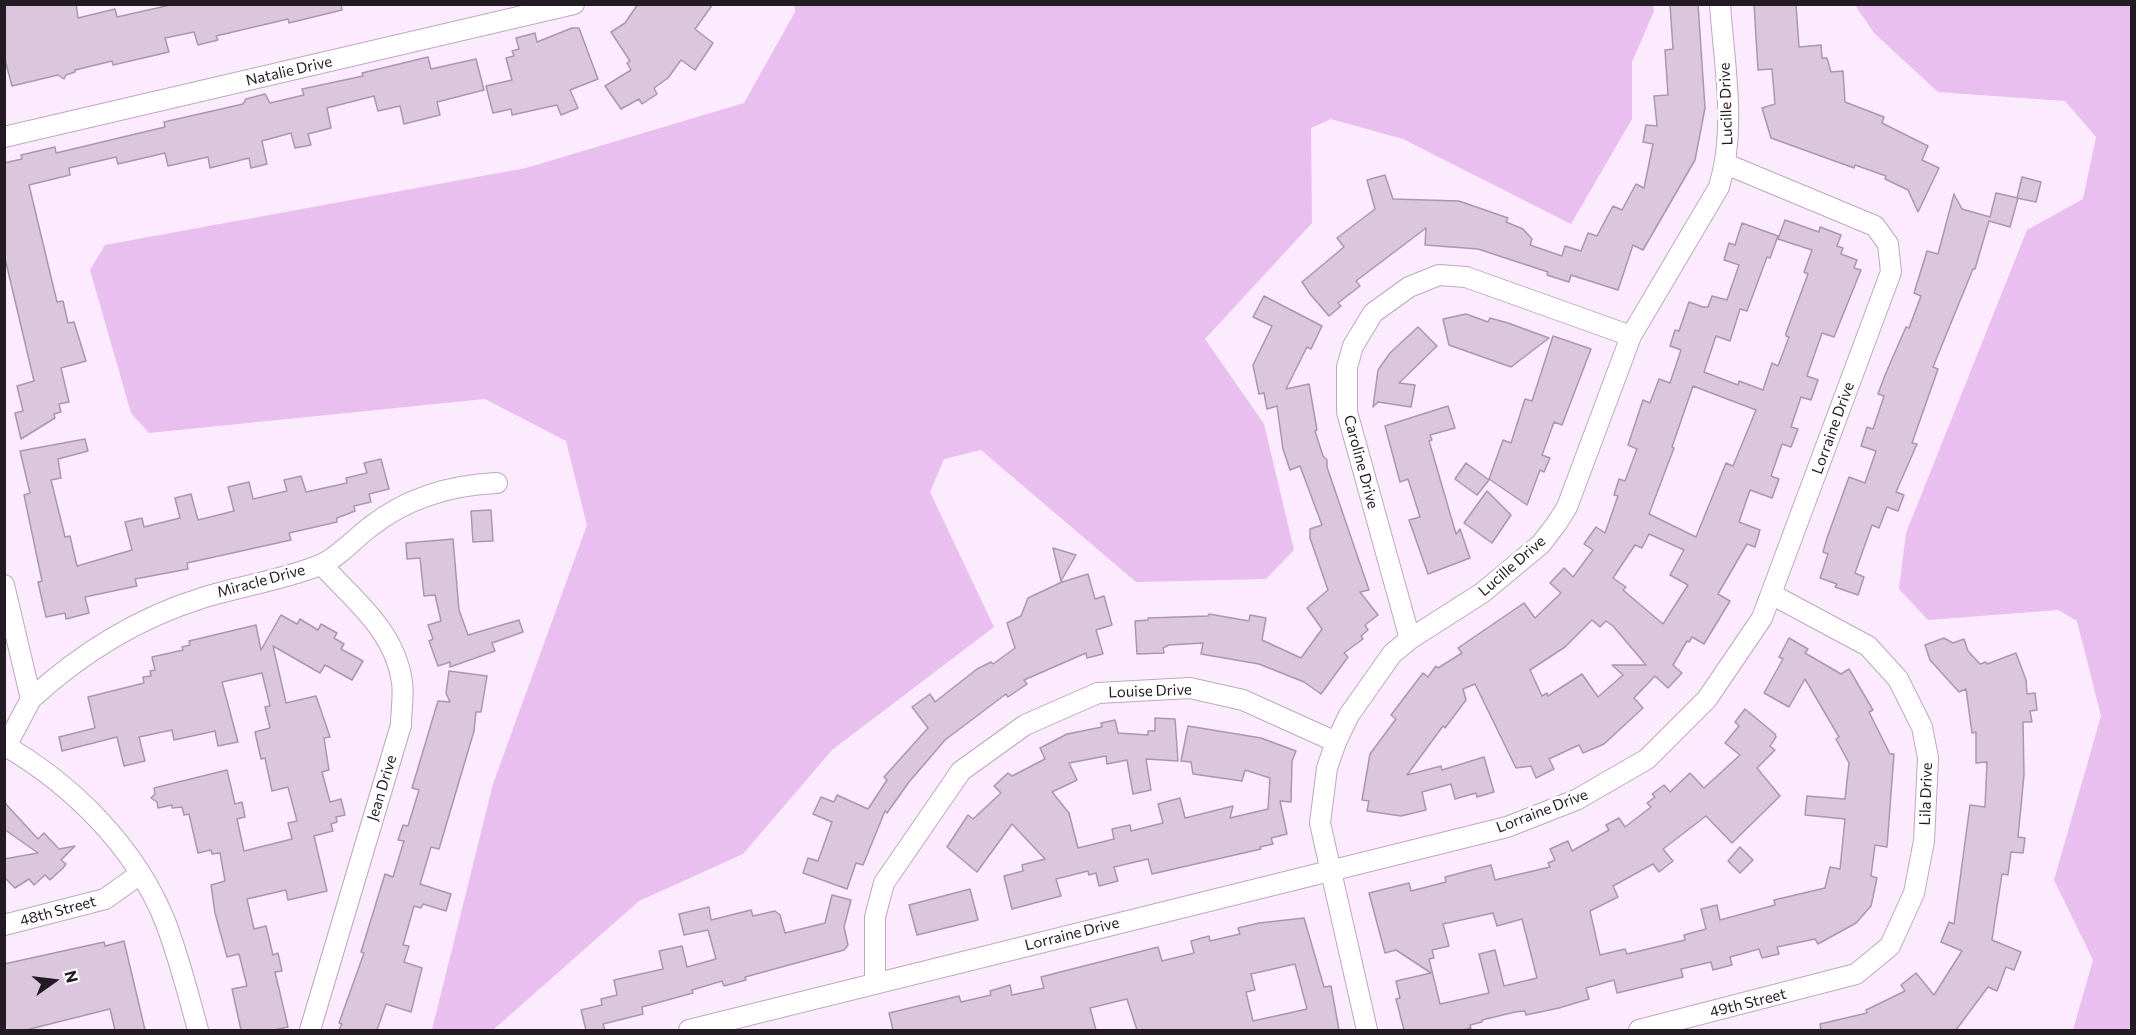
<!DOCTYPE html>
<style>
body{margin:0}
#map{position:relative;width:2136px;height:1035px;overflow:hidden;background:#fcebfe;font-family:Commissioner,sans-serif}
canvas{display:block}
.frame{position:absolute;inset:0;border:6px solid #231b24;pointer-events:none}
.north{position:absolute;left:24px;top:951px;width:60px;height:60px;-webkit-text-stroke:4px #fff;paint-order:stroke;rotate:76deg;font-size:16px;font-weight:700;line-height:24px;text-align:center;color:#231b24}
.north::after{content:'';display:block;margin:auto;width:21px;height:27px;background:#231b24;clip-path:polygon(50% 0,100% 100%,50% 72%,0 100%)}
</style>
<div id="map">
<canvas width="2136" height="1035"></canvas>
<div class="frame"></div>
<div class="north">N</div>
</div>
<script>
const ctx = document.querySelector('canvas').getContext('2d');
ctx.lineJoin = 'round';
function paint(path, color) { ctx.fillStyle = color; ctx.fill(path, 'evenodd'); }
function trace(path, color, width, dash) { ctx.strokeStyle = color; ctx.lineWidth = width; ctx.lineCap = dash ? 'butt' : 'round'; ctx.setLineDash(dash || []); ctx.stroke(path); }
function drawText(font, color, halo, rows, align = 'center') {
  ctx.font = font + ' Commissioner,sans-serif'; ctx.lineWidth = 6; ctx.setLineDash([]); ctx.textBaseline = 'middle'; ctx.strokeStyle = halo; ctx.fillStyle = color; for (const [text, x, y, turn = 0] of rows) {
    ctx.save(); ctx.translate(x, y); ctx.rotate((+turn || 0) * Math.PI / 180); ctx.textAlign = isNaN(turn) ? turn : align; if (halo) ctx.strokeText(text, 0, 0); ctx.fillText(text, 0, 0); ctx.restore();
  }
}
const green = new Path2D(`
 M794,5l859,-1 1,7 -22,51v57l-61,105 -168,-85 -72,-20 -20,9 1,95 -107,116 59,85 30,126 -28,29 -130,3 -155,-132 -37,9 -14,33 64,135 -162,123 -89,104 -104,47 -146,129h-61l61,-246 94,-259 -21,-84 -81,-42 -336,34 -18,-20 -41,-143 15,-25 421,-77 218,-65 51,-91z
 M1855,5h276v1025h-58l20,-70 -39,-80 47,-164 -24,-95 -19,-11 -130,10 -29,-31 7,-56 121,-303 56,-31 13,-62 -31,-36 -127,-9 -64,-59z`);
const building = new Path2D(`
 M4,4h72l2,14 37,-9 2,8 58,-13h166l1,6 -53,13 -1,-4 -72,17 2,4 -20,5 -4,-13 -29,6 4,14 -56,13 -1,-4 -37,9v2l-9,3 -2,4 -6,-4 -46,11 -8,-30z
 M638,4h75l-18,25 18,14 -18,27 -14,-10 -13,18 -14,10 3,6 -15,10 -3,-5 -18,10 -16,-23 26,-16 -4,-7 3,-2 -19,-29 14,-9z
 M1670,4h28l7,104 -10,52 -52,90 -10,-5 -15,45 -47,-15 -2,7 -22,-7 1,-3 -70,-23 -53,-4 1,-17 -70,53 4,5 -22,17 3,3 -12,10 -19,-22 -8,-12 42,-35 -7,-9 38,-29 -8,-29 18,-5 8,24 66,2 49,17 -2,4 17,7 9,10 -2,6 32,11 3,-10 16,5 7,-18 9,3 16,-30 9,4 14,-26 8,4 9,-44 -10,-2 3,-17 11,1 -3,-30 14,-1 -3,-45 8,-1z
 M1754,4h42l3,43 22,-2 1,13h5l4,14 12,-1 2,31 39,15 -2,6 46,23 -6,14 17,8 -21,44 -10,-22 -23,-11 1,-3 -31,-11 -1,3 -83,-30 -9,-30 13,-4 -3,-35 -14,1z
 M572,28h7l19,51 -28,11 8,18 -17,7 -4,-10 -45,10 -1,-6 -18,4 -7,-27 26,-6 -6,-22 8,-2 -2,-5 7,-2 -3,-11 19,-5 2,9z
 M428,57l3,12 45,-10 8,31 -47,12 3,13 -36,9 -4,-18 -22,5 -4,-15 -47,12 4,20 -23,6 3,11 -16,3 -4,-15 -29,8 5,23 -16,4 -2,-10 -39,10 -2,-11 -40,9 -3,-13 -47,11 -2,-7 -47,11 1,7 -41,10 28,117 6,-1 5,22 6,-1 12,39 -25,7 8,34 -10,2 2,8 -7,2 1,4 -34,21 -6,-26 8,-2 -6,-25 17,-5 -30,-127v-91l18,-4 -1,-4 34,-8 1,6 109,-26 -1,-5 79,-18 3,-5 19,-5 5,9 34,-8 -2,-6 61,-13 -1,-3z
 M2022,177l19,5 -5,20 -19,-4z
 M1996,193l22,5 -8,29 -21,-6 -14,48h-2l-40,98 5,2 -26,74 5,1 -21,48 8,3 -6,16 -11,-4 -8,21 -7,-3 -17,48 9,4 -6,18 -23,-8 2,-3 -17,-6 8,-24 -5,-2 4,-14 22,-61 16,6 11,-32 -15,-5 6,-19 6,2 11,-33 -6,-2 7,-19 21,-48 3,1 12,-32 -7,-3 13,-42 11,3 16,-60 8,15 28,8z
 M1785,220l34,12 1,-5 21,8 -4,11 6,2 -2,6 16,6 -3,8 7,2 -27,67 -12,-4 -15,43 11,4 -7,20 -10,-3 -10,30 7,2 -7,18 -9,-3 -11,32 8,3 -7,19 -22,-8 -11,32 21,8 -5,17 -8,-3 -29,50 12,7 -26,43 -12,-7 -3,5 -2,-1 -14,24 9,8 -14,15 -13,-12 -21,22 9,10 -39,36 -21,9 -4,-8 -30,14 5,10 -18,9 -5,-12 -15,2 -41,-84 -12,5 3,11 -21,28 -2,-2 -36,49 34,-9 1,4 42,-13 10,35 -17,5 -1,-4 -21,6 -4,-15 -29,8 4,18 -25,6 -34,-5 2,-10 -7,-1 8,-46 26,-35 -5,-4 32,-42 5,4 8,-11 2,2 24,-15 -4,-5 66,-45 11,15 26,-25 -11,-10 14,-15 9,9 20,-27 -9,-6 12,-17 9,6 13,-37 -4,-1 5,-16 6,2 12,-32 -9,-4 15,-45 7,3 9,-24 11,4 11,-33 -11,-4 5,-16 4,1 10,-29 14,5h5l4,-11 15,4 12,-35 -15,-5 5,-17 6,2 7,-22 36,13 -8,22 -3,-1 -20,54 -7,-2 -10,32 -14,-5 -12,36 34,13 1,-4 24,9 9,-27 6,3 11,-29 -3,-1v-3l22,-59 -4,-2 8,-22 -34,-11zM1693,386l63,24 -23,56 -7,-3 -30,74 -47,-23 25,-66 -2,-1zM1649,534l35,16 -14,25 18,10 -25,39 -40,-34 3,-3 -13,-9 22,-33 7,3zM1592,620l8,7 6,-6 7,5 33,39h-34l11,10 -25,22 -16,-23 -34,22 -1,-3 -5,3 -12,-26 35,-23z
 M1264,296l58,30 -11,23 -4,-2 -21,42 23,-5 8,46 -2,1 8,25 4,4v7l42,123 -9,2 18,23 -13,10 3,5 -7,6 2,3 -19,14 4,4 -27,37 -17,-12 -45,-18 -58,-10 2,-11 -34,2 -6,3 1,5 -27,1 -2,-33 13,-1v-2l60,-2 1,-2 40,7 1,-6 16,3 -4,22 39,18 21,-29 -15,-21 21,-18 -18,-52v-9l12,-4 -22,-59 -10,4 -7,-21 -6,-43 -10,3 -3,-16 -5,1 -6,-29 19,-39 -19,-9z
 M1466,314l22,8 2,-4 18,5 41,15 -38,29 -62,-22 -6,-26z
 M1418,327l19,19 -38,37 16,2 -4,22 -33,-5 -5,5 5,-37 12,-17z
 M1553,336l38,13 -29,76 -8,-3 -12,33 8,3 -6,14 -4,-2 -13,35 -38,-26 14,-39 8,3 14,-44 7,2z
 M1448,406l7,22 -25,7 2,5 -3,1 27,93 4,-5 10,29 -42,16 -19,-54 11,-3 -12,-38 -8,3 -15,-56z
 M85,439l3,12 -30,8 3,19 -10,2 14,57 5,-1 7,30 55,-16 -7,-28 17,-4 2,9 36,-9 -5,-20 16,-4 7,26 36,-9 -6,-24 21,-5 4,17 34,-8 -3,-11 17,-4 5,16 41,-9 -1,-5 21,-5 -3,-10 17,-4 8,30 -20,5 2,8 -17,4 1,5 -18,7v4l-48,11 2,7 -104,23 1,6 -53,10 2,7 -52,11 4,16 -23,6 -1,-6 -19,4 -8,-35 4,-1 -18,-86 6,-2 -10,-42z
 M1466,463l23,17 -12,15 -22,-16z
 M1487,491l24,24 -19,28 -28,-20z
 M491,510l2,31 -20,1 -2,-31z
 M453,539l6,71 9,25 51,-15 4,12 -31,11 3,8 -45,16v-5l-12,4 -9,-25 4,-2 -5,-14 13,-4 -6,-26 -11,1 -4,-38 -13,1 -1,-16z
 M1053,548l23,7 -15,26z
 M1088,574l7,25 9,-3 8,29 -16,5 7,24 -16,4 -1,-5 -62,27 3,4 -19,13 -2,-3 -61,46 -36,42 -22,31 -2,-2 -22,54 -7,-2 -9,26 -44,-16 5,-15 10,3 14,-39 -19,-8 8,-17 13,5 3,-7 31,14 19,-29 -3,-3 44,-49 -16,-21 18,-13 5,8 42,-33 14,-7 2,2 22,-16 -8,-25 14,-7 7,-18 34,-16z
 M281,615l16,9 3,-5 18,11 3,-6 16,9 -3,5 10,6 -3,5 22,12 -11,19 -27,-15 -5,8 -47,-27 13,57 30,-7 14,41 -6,1 5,32 -7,2 8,30 11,-3 4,16 -9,2 1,5 -6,2 2,7 -19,5 13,55 -39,9 -2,-10 -39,9 7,30 12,-3 7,29 5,-2 4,18 -7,1 13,55 -14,3h-33l-9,-41 15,-3 -8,-32 -12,3 -12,-44 -4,-28 14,-4 -5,-28 -8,1 -1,-4 -13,3 -9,-39 -5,1 -2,-8 -10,1v-3l-14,3 -1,-6 -6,-4 4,-4 -1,-6 73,-18 8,34 7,-2 3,15 -8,2 7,32 48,-12 -4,-16 9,-2 -9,-34 -16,4 -7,-33 -4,1 -6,-27 15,-4 -5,-21 5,-1 -8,-33 -40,9 16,60 -20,4 -3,-15 -41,9 -2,-10 -33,7 6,24 -21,5 -7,-29 -55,14 -3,-14 36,-9 -7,-31 56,-14 -1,-6 8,-1 -1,-5 5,-1 -3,-13 31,-7 -1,-3 8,-2 -1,-4 67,-16 5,25z
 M1789,638l19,11 -3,4 36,21 8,-5 24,41 -4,2 21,42h4l-7,93 -12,-2 -4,31 6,2 -6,28 -15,17 -38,21 -3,-5 -38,8 2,7 -17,4 -3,-9 -29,8 2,8 -19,5 -2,-8 -30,7 2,8 -66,16 -3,-13 -28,8 3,11 -30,9 -33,7 -1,-4 -10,1 -33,8v2l-12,3 1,3 -9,2h-58l-8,-31 4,-1 -4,-17 35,-8 -35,-23 -11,3 -16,-60 40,-10 2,8 35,-9 -1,-5 46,-12 4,15 55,-13 -2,-4 7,-3 -5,-11 18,-8 4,10 37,-21 -3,-5 13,-7 6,9 26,-20 -4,-4 8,-6 -3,-3 12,-9 6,7 20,-19 14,15 36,-33 -15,-12 14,-17 -4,-4 10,-13 30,25 1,3 -6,9 5,4 -18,18 23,28 -48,47 -26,-27 -43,33 10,12 -14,11 -6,-8 -40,22 5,11 -28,14 10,44 25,-6 2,5 58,-14 -1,-5 22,-6 -5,-20 16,-4 3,15 55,-15 -1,-5 51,-12 5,-21 10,2 5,-50 -40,-4 2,-19 38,3 4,-36 -13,-24 3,-2 -34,-58 -16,28 -25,-14 19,-34 -4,-2zM1493,913l4,13 25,-7 15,59 -33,8 -9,-36 -16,4 10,39 -49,11 -11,-45 5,-1 -2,-8 17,-4 -6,-22z
 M1944,638l9,5 11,-4 4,12 12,13 6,-2 1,2 29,-11 10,27 1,14 8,-1 2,17 -7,1 2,11h-9l1,53 -6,62 7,1 -2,15 -12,-1 -3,23 -6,-1 -10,66 29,12 -7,18 -8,-3 -9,24 -9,-4 -32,43h-135l-1,-6 47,-11 -1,-3 39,-19 -4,-6 15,-12 18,22 28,-44 -21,-9 8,-20 5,2 16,-119 15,2 2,-45 -11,1v-31l-4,1 -6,-44 -7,3 -29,-32 -5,-15z
 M449,671l38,5 -6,36h-5l-2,19 -35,118 -8,-2 -11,37 31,10 -5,17 -23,-7 -2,4 -7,-2 -11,39 6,1 -5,16 18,6 -11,44 -25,-8 -9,26h-38l3,-6 -3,-1 25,-70 -3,-1 24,-78 8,3 11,-36 -6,-1 5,-15 5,1 11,-36 -7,-2 26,-87 12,1 -4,-9z
 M1155,718l20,1 3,42 -32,-2 5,31 -18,4 -6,-34 -20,4 -1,-8 -37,7 8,17 -25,12 17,21 9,35 36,-9 -2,-10 18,-4 1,6 32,-8 -5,-19 22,-6 5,20 48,-12 -3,12 38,-9 2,-31 -25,-8 -3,11 -49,-7 -2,-12 -10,-1 7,-35 73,12 35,13 -4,10 -1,41 -11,-1 7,33 -16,4 2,6 -13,3 1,2 -109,25 -4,-15 -34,8 4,14 -19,5 -3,-13 -7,2 -1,-4 -32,8 5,17 -49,13 -8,-33 19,-5 -1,-6 23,-6 -33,-35 -35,48 -30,-25 21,-32 5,4 28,-26 -7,-7 14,-13 4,3 33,-17 -5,-11 27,-14 35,-7 -1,-4 14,-3 3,13 30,2v-4h7z
 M4,802l34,37 6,-6 15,16 16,-3 -14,14 5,4 -3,4 -13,12 -5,-5 -11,10 -5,-6 -14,9 -11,-11v-18l34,-6 -34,-24z
 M1740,847l13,13 -13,13 -12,-12z
 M970,889l8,31 -61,15 -8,-30z
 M832,895l19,5 -7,27 4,18 -4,5 -99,27 1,3 -22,6 -2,-5 -30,9 1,3 -51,14 1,7 -40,10 2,6h-19l-5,-20 21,-5 -1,-6 16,-4 -3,-15 49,-11 -4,-18 23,-5 5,21 29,-8 -8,-29 -24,5 -5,-21 30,-7 2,13 40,-10 2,6 22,-5 5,4 5,18 40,-10z
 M1304,918l20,69 7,-1 8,44h-202l-10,-31 -37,9 6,22h-203l-4,-17 70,-17 2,6 30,-7 -1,-4 20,-6 2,10 32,-7 -3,-11 117,-30 4,14 32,-8 -3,-12 18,-5 1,5 30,-7 -2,-6 21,-5zM1295,964l12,45 -54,12 -7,-29 9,-2 -4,-16z
 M124,941l21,89h-30l-5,-21 -84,21h-22v-66l100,-22 1,4z`);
const minor = new Path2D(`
 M4,137l570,-133
 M4,585l27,114 -25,47
 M1410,639l-63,-227v-45l6,-21 20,-33 36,-26 30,-12 27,2 165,59
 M31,699c49,-45 107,-81 171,-101 38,-12 81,-18 118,-33 18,-7 35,-27 50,-38 38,-30 80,-42 127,-44
 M4,745c69,40 131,102 161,176 14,36 23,73 33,109
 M4,925l101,-26 35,-25
 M875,984v-67l9,-34 77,-112 64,-46 73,-32 92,-5 53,12 93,42
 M310,1030l91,-305c0,-14 3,-29 1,-43 -7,-51 -47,-81 -80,-117
 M689,1030l818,-203 69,-27 71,-41 60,-60 55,-81 129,-346 -3,-28 -13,-18 -149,-62
 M1367,1030l-47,-207 7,-55 9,-26 13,-27 43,-61 18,-15 72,-46 59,-49 16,-21 10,-16 64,-171 88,-149c18,-59 5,-122 1,-183
 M1639,1030l217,-56 34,-28 24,-53 10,-52 4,-83 -6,-31 -24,-48 -30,-33 -97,-52`);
const streetNames = [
 ["Natalie Drive",289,71,-13],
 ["Lucille Drive",1726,104,-92],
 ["Lorraine Drive",1833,428,-70],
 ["Caroline Drive",1361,462,75],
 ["Lucille Drive",1512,566,-41],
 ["Miracle Drive",261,581,-15],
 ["Louise Drive",1150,691,-2],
 ["Jean Drive",382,788,-73],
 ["Lila Drive",1926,794,-88],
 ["Lorraine Drive",1542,811,-21],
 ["48th Street",58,911,-15],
 ["Lorraine Drive",1072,934,-14],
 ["49th Street",1748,1003,-14]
];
paint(green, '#e8bfee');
paint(building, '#dbc6de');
trace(building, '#aa96ad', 1.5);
trace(minor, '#bda8bf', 22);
trace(minor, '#fff', 20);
drawText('15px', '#231b24', '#fff', streetNames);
</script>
